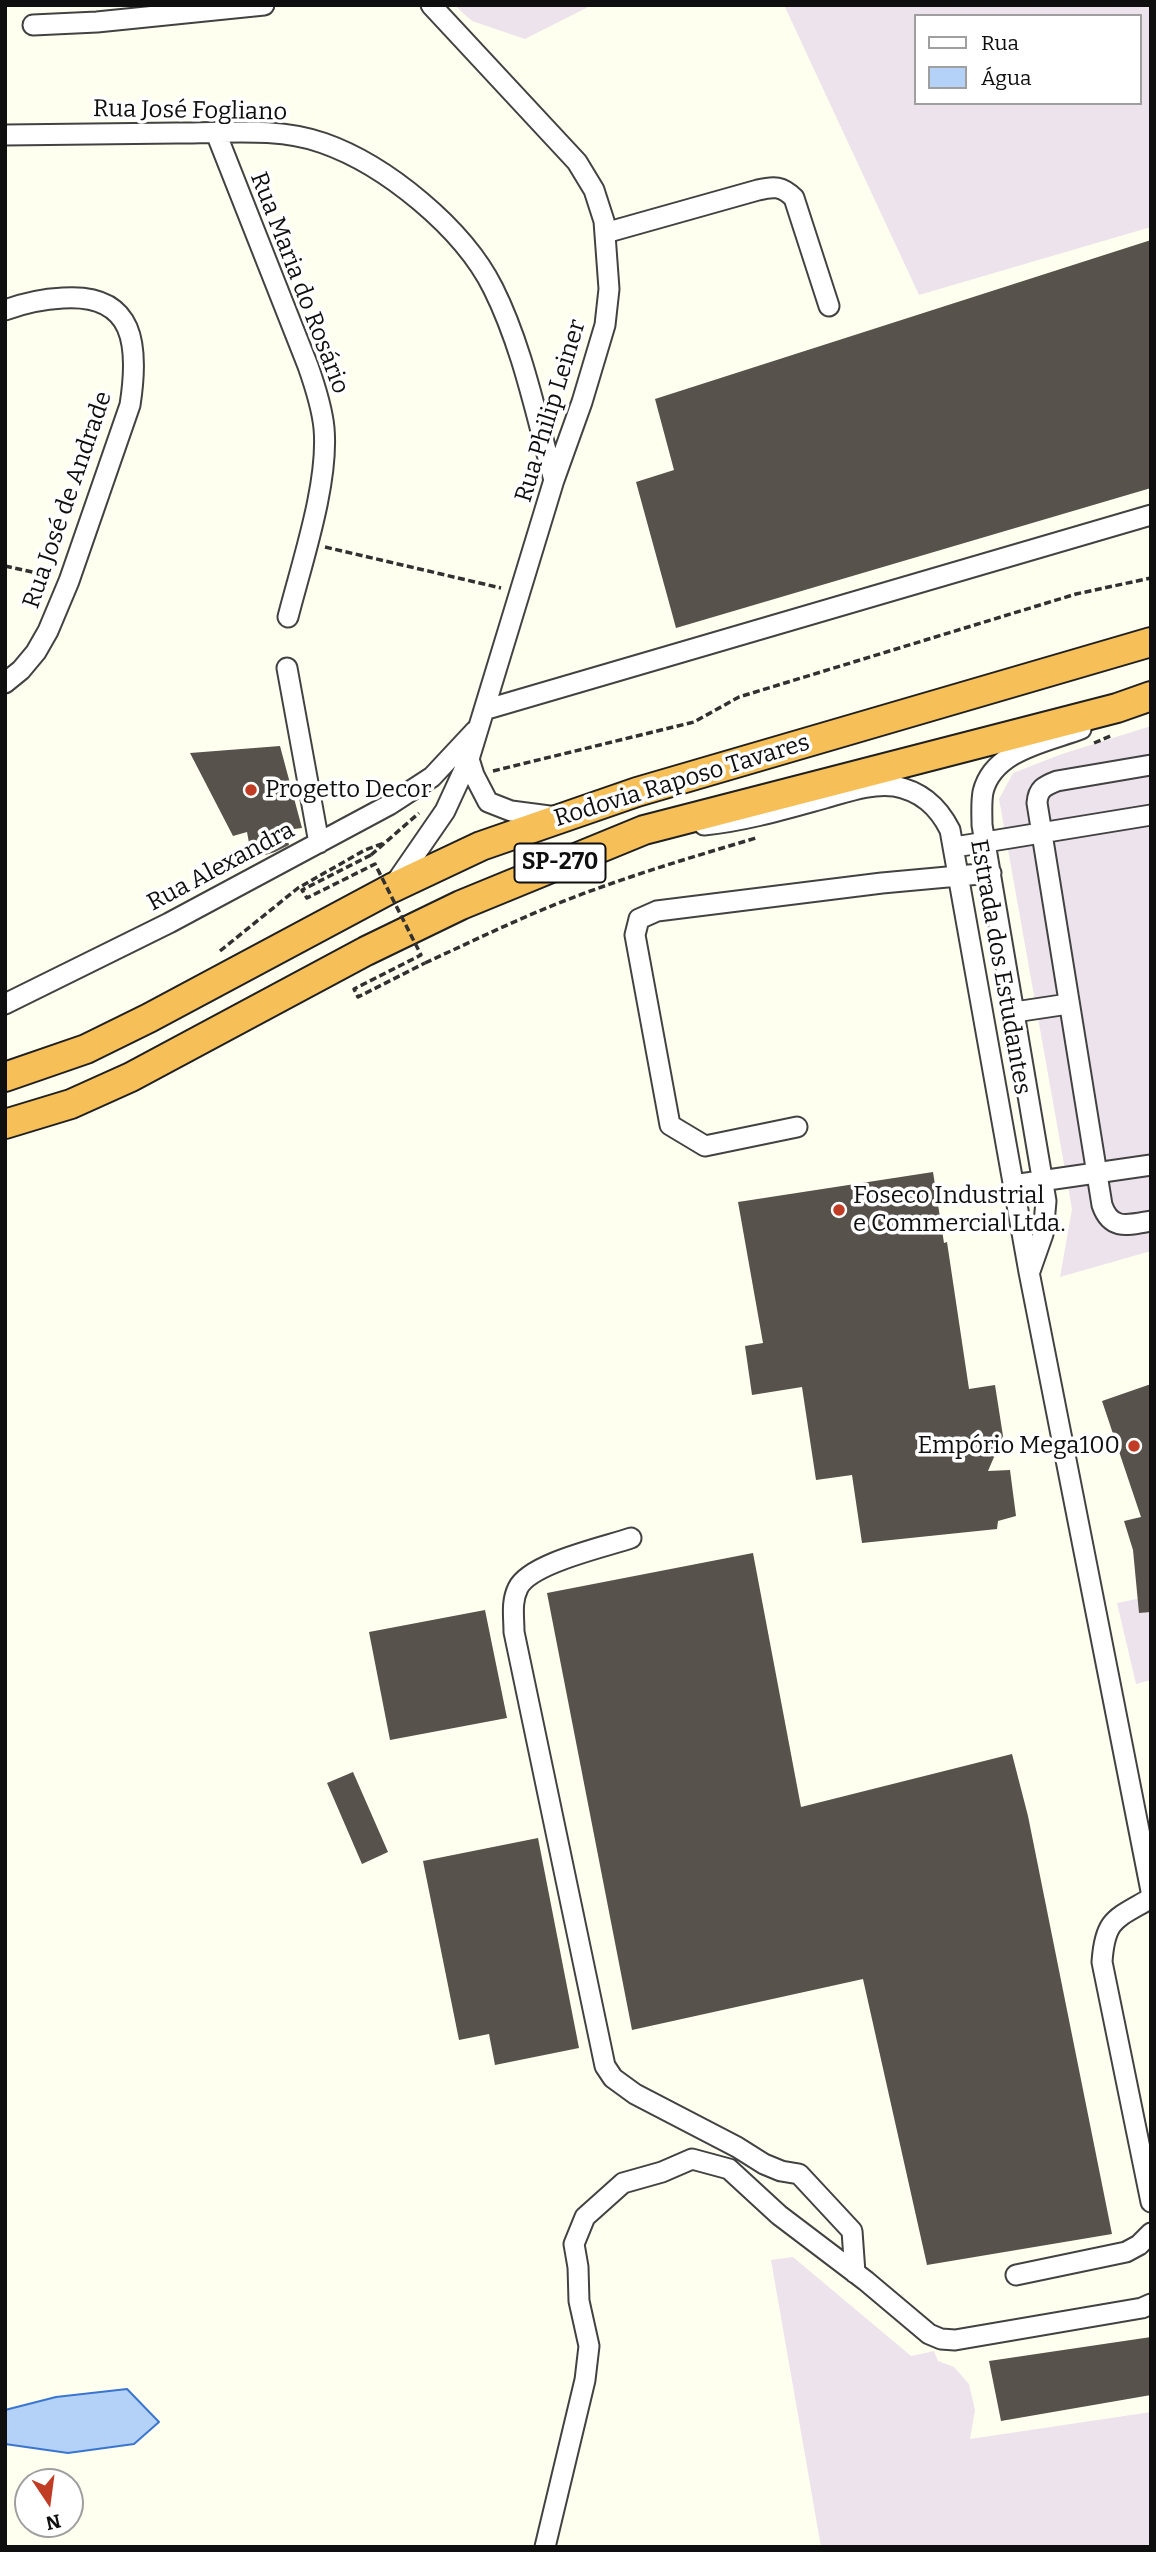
<!DOCTYPE html>
<meta charset="utf-8">
<style>
body{margin:0}
#map{position:relative;width:1156px;height:2552px;overflow:hidden;background:#fffff0;font-family:Bitter,serif}
canvas{display:block}
.frame{position:absolute;inset:0;border:7px solid #0f0f0f;pointer-events:none}
.legend{position:absolute;left:914px;top:14px;width:228px;height:91px;box-sizing:border-box;background:#fff;border:2px solid #9f9f9f;margin:0;padding:9px 12px;list-style:none;font-size:21px;color:#0f0f0f}
.legend li{display:flex;align-items:center;gap:14px;height:35px}
.legend b{width:35px;border:2px solid #9f9f9f}
.north{position:absolute;left:14px;top:2468px;width:70px;height:70px;box-sizing:border-box;background:#fff;border:2px solid #9f9f9f;border-radius:50%;rotate:167deg;font-size:19px;font-weight:700;line-height:28px;text-align:center;color:#0f0f0f}
.north::after{content:'';display:block;margin:auto;width:24px;height:32px;background:#c13c24;clip-path:polygon(50% 0,100% 100%,50% 72%,0 100%)}
</style>
<div id="map">
<canvas width="1156" height="2552"></canvas>
<div class="frame"></div>
<ul class="legend">
<li><b style="height:9px;background:#fff"></b>Rua</li>
<li><b style="height:19px;background:#b4d1f7"></b>Água</li>
</ul>
<div class="north">N</div>
</div>
<script>
const ctx = document.querySelector('canvas').getContext('2d');
ctx.lineJoin = 'round';
function paint(path, color) { ctx.fillStyle = color; ctx.fill(path, 'evenodd'); }
function trace(path, color, width, dash) { ctx.strokeStyle = color; ctx.lineWidth = width; ctx.lineCap = dash ? 'butt' : 'round'; ctx.setLineDash(dash || []); ctx.stroke(path); }
function drawText(font, color, halo, rows, align = 'center') {
  ctx.font = font + ' Bitter,serif'; ctx.lineWidth = 7; ctx.setLineDash([]); ctx.textBaseline = 'middle'; ctx.strokeStyle = halo; ctx.fillStyle = color; for (const [text, x, y, turn = 0] of rows) {
    ctx.save(); ctx.translate(x, y); ctx.rotate((+turn || 0) * Math.PI / 180); ctx.textAlign = isNaN(turn) ? turn : align; if (halo) ctx.strokeText(text, 0, 0); ctx.fillText(text, 0, 0); ctx.restore();
  }
}
const industrial = new Path2D(`
 M454,5h138l-67,34 -53,-18z
 M784,5h367v222l-232,68zM916,16h224v87h-224z
 M1151,726v525l-91,26 12,-68 -73,-410 14,-26 49,-19z
 M1151,1596v84l-15,4 -19,-81z
 M793,2257l118,99 23,-5 4,10 16,6 15,17 6,26 -5,29 181,-27v135h-330l-50,-287z`);
const water = new Path2D(`
 M127,2389l32,33 -25,22 -66,9 -63,-9v-34l51,-13z`);
const building = new Path2D(`
 M1151,240v248l-475,140 -40,-146 38,-12 -19,-71z
 M280,746l22,82 -16,2 3,15 -14,7 -23,7 -5,-27 -14,4 -43,-83z
 M933,1172l11,71 3,-1 22,147 26,-4 8,51 -15,35 22,-1 6,46 -18,5 -1,8 -135,14 -10,-68 -36,5 -14,-93 -50,8 -7,-49 18,-3 -25,-141z
 M1151,1384v228l-12,1 -6,-63 -9,-29 17,-4 -39,-116z
 M753,1553l48,254 211,-53 16,62 84,418 -185,31 -64,-286 -231,51 -85,-437z
 M485,1610l22,108 -117,22 -21,-108z
 M353,1772l35,80 -26,12 -35,-81z
 M538,1838l41,210 -84,17 -6,-31 -30,6 -36,-179z
 M1151,2337v58l-150,26 -12,-60z`);
const path = new Path2D(`
 M325,547l176,41
 M5,566l45,10
 M1094,743l19,-8
 M493,771l201,-49 45,-25 337,-103 75,-16
 M371,855l48,-42
 M220,951l78,-63 67,-38 19,-7
 M425,963c37,-17 74,-35 112,-51 71,-30 145,-52 219,-74`);
const minor = new Path2D(`
 M33,25l64,-3 167,-17
 M216,133l92,233c7,20 14,41 16,62 5,55 -22,134 -36,189
 M5,135c59,-1 117,-1 175,-2 46,0 99,-6 143,10 63,22 140,85 170,145 30,60 43,128 61,192
 M605,233l153,-43c16,-4 24,-4 36,8l35,108
 M5,310c19,-7 37,-11 58,-12 73,-5 76,49 67,107l-61,176 -21,50 -12,21 -15,18 -16,13
 M287,668l32,175
 M484,710l667,-195
 M469,759l5,16 14,27 23,9 46,6
 M1151,765l-94,16c-13,5 -19,8 -20,22l65,402c9,26 26,20 49,16
 M704,825c41,-4 81,-16 121,-27 22,-6 46,-15 69,-12 27,5 44,20 56,44l79,442 122,619
 M955,847l196,-32
 M394,885l51,-74 24,-52 85,-279 28,-78 23,-77 4,-36 -5,-68 -10,-31 -17,-28 -146,-157
 M5,1004l164,-81 220,-118 43,-28 43,-46
 M1015,1012l53,-8
 M797,1127l-92,19 -35,-21 -35,-190 4,-16 18,-8 225,-28 109,-10
 M1013,1185l138,-20
 M1030,1271l13,-37 3,-33 -64,-376c0,-11 -1,-22 1,-33 10,-42 64,-50 98,-63
 M631,1538c-26,9 -101,25 -113,50 -7,14 -4,29 -4,44l91,434 8,12 22,16 102,53 27,17 17,7 18,3 53,57 3,42
 M1151,1898c-35,21 -46,20 -49,64l49,240
 M1016,2275l110,-23 13,-7 12,-12
 M545,2547l40,-167 4,-34 -10,-45 -1,-34 -4,-23 11,-27 38,-34 39,-11 30,-13 37,10 50,46 87,66 63,53 12,5 14,1 187,-32 9,-4`);
const highway = new Path2D(`
 M5,1077l81,-28 63,-31 243,-130 89,-42 156,-54 514,-150
 M5,1124l66,-20 60,-27 235,-126 95,-46 183,-75 473,-122 34,-12`);
const pathBridge = new Path2D(`
 M371,855l-69,35 5,8 68,-34 46,91 -67,34 4,8 67,-34`);
const markers = [
 [251,790,7,"#c13c24"],
 [839,1210,7,"#c13c24"],
 [1134,1446,7,"#c13c24"]
];
const shields = [
 [560,863,91]
];
const shieldNames = [
 ["SP-270",560,863]
];
const streetNames = [
 ["Rua José Fogliano",190,111,1],
 ["Rua Maria do Rosário",299,283,69],
 ["Rua Philip Leiner",551,411,-73],
 ["Rua José de Andrade",68,500,-71],
 ["Rodovia Raposo Tavares",682,781,-17],
 ["Rua Alexandra",221,867,-28],
 ["Estrada dos Estudantes",1000,967,80]
];
const poiNames = [
 ["Progetto Decor",265,790],
 ["Foseco Industrial",853,1196],
 ["e Commercial Ltda.",853,1224],
 ["Empório Mega100",1120,1446,"right"]
];
paint(industrial, '#ede3ec');
paint(water, '#b4d1f7');
trace(water, '#3a76cf', 2);
paint(building, '#57524b');
trace(minor, '#424242', 23);
trace(highway, '#202020', 32);
trace(path, '#313131', 3.5, [7, 3.5]);
trace(minor, '#fff', 19);
trace(highway, '#f6bf58', 28);
trace(pathBridge, '#313131', 3.5, [7, 3.5]);
for (const [x, y, r, color] of markers) { const dot = new Path2D(); dot.arc(x, y, r, 0, 2 * Math.PI); ctx.fillStyle = color; ctx.fill(dot); trace(dot, '#fff', 2.5); }
for (const [x, y, w] of shields) { const box = new Path2D(); box.roundRect(x - w / 2, y - 19.5, w, 39, 5); ctx.fillStyle = '#fff'; ctx.fill(box); trace(box, '#0f0f0f', 2); }
drawText('bold 23px', '#0f0f0f', null, shieldNames);
drawText('24px', '#0f0f0f', '#fff', streetNames);
drawText('24px', '#0f0f0f', '#fff', poiNames, 'left');
</script>
